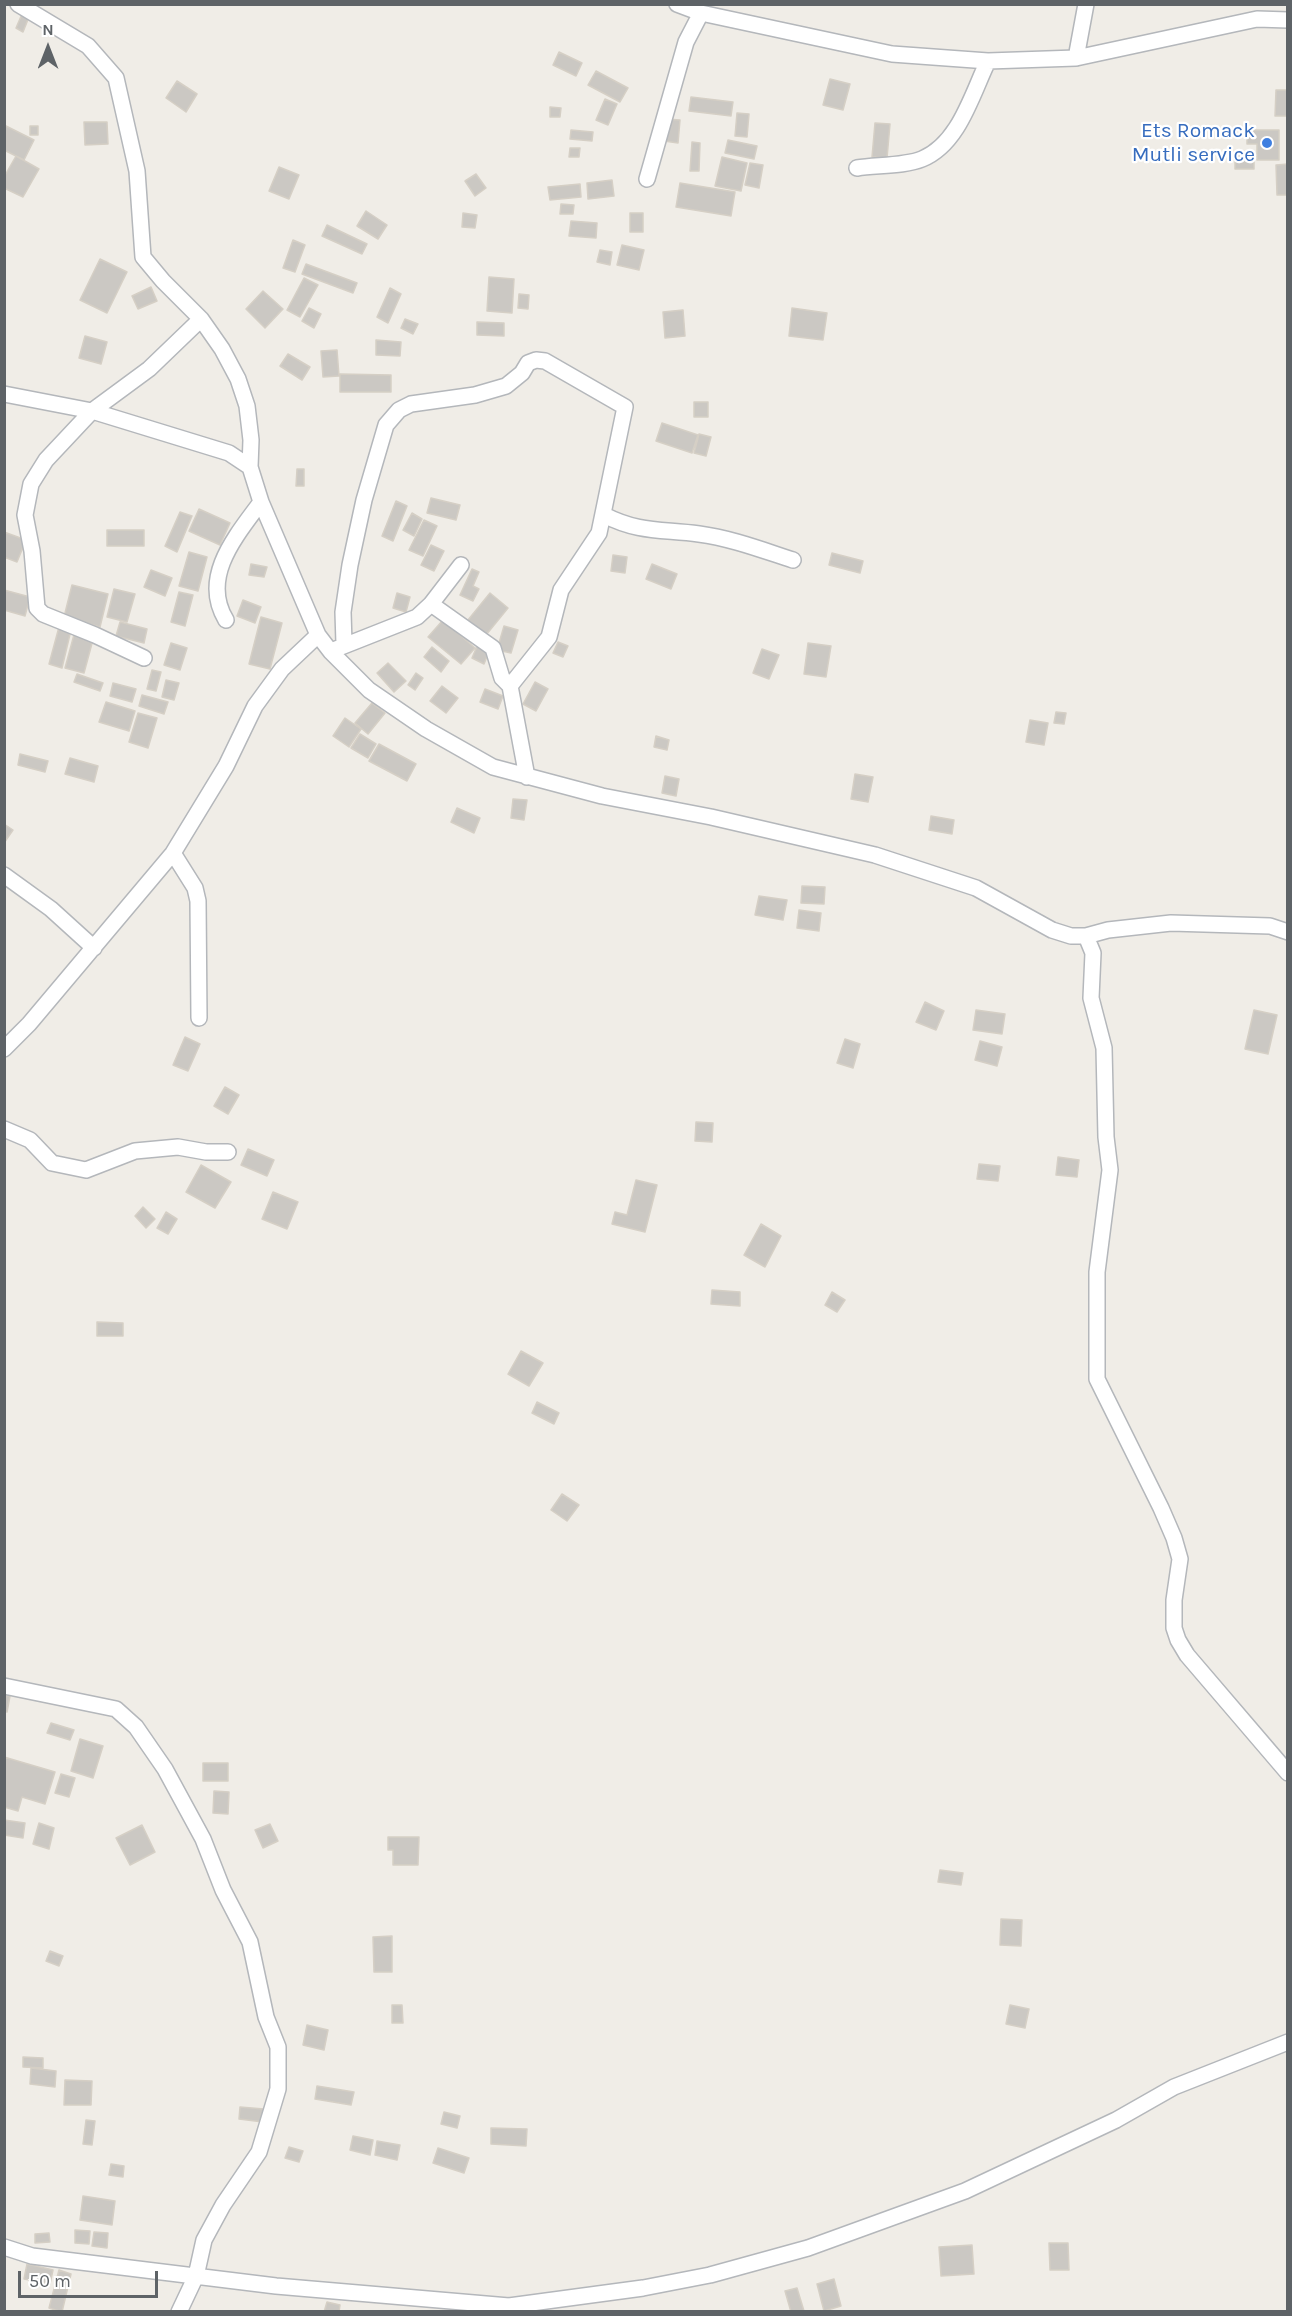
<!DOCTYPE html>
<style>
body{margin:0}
#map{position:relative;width:1292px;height:2316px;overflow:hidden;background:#f0ede7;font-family:Karla,sans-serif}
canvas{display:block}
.frame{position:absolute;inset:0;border:6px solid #5e6367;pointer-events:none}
.north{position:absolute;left:18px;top:18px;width:60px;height:60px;-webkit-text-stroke:4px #fff;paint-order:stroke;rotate:0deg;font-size:16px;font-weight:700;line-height:24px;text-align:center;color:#5e6367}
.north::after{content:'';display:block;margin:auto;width:21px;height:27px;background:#5e6367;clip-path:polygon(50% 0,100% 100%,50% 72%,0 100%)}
.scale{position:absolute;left:18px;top:2271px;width:140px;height:27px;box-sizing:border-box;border:3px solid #5e6367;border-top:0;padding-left:8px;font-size:18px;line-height:21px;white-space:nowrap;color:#5e6367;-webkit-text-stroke:4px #fff;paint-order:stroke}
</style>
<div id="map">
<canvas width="1292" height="2316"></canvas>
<div class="frame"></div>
<div class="north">N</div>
<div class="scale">50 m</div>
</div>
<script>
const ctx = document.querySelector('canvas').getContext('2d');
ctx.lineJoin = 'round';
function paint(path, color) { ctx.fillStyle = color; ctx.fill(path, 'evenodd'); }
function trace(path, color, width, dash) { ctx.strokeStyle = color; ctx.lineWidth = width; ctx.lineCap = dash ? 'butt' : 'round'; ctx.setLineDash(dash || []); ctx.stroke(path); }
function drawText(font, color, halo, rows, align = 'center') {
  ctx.font = font + ' Karla,sans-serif'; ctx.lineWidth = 4.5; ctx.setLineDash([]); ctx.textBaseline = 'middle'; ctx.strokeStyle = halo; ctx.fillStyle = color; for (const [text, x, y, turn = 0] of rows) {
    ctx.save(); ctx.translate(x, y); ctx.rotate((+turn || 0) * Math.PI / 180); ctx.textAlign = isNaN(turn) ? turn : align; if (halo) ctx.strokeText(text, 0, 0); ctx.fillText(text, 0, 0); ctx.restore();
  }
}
const building = new Path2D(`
 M22,14l7,3 -6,15 -7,-4z
 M559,52l23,11 -6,13 -23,-11z
 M596,71l32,17 -8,14 -32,-17z
 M830,79l20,5 -7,26 -20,-5z
 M177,81l20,13 -11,18 -20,-14z
 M1276,90h12v26h-13z
 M691,97l42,5 -2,14 -42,-5z
 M605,99l12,5 -9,21 -12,-5z
 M550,107l11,1 -1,9h-10z
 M737,113l12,1 -2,23 -12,-1z
 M666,119l14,1 -2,23 -14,-2z
 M84,122h23l1,22 -23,1z
 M875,123l15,1 -3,34 -15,-1z
 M4,125l30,15 -10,20 -20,-10z
 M30,126h8v9h-8z
 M571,130l22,2 -1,9 -22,-2z
 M1247,130h32v30h-22v-16h-10z
 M728,140l29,6 -3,13 -29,-6z
 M692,142l8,1 -1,28h-9z
 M570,148h10l-1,9h-10z
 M1235,154h19v15h-19z
 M16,156l23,13 -16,28 -19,-9v-11z
 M722,157l25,6 -6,28 -26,-5z
 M750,163l13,2 -4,23 -14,-3z
 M1288,164v31h-11l-1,-30z
 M279,167l20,8 -10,24 -20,-8z
 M476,174l10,14 -11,8 -10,-15z
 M612,180l2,16 -26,3 -1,-16z
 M680,183l55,9 -4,24 -55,-9z
 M580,184l1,13 -31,3 -2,-13z
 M561,204l13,1 -1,9h-13z
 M366,211l21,14 -9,14 -21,-13z
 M463,213l14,2 -2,13 -13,-1z
 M630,213h13v19h-13z
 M571,221l26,2 -1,15 -27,-2z
 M327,225l40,19 -5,10 -40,-18z
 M293,240l12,5 -10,27 -12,-4z
 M622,245l22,5 -5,20 -22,-5z
 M600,250l12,2 -2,13 -13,-3z
 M100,259l27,13 -20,41 -27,-13z
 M306,264l51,19 -4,10 -51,-19z
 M489,277l25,2 -2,34 -25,-2z
 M304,278l14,7 -18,32 -13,-7z
 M151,287l6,14 -19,8 -6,-13z
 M390,288l11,6 -13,29 -11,-6z
 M263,291l20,18 -18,19 -19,-19z
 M519,294l10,1 -1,14 -10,-1z
 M309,308l12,6 -7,14 -12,-7z
 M792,308l35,5 -4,27 -34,-4z
 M683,310l2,26 -20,2 -2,-26z
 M405,319l13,5 -5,10 -12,-6z
 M477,322l27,1v13l-27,-1z
 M85,336l22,6 -6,22 -22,-6z
 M376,340l25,2 -1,14 -24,-1z
 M337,350l2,26 -16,1 -2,-26z
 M288,354l22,13 -8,13 -22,-14z
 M340,374l51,1v17h-51z
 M694,402h14v15h-14z
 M662,423l36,12 -6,18 -36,-12z
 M699,434l12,3 -5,19 -12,-3z
 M297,469h7v17h-8z
 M431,498l29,7 -4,15 -29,-7z
 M396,501l11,5 -14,35 -11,-5z
 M199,509l31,14 -10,22 -31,-14z
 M180,512l12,4 -15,36 -12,-6z
 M412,513l10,6 -8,17 -11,-6z
 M424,520l13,6 -14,30 -14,-6z
 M107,530h37v16h-37z
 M4,532l22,8 -9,22 -13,-5z
 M431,545l13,6 -10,20 -13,-6z
 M189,552l18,5 -9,34 -19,-5z
 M832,553l31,8 -3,12 -31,-8z
 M613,555l14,2 -2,16 -14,-2z
 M251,564l16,3 -3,10 -15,-2z
 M652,564l25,10 -6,15 -25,-10z
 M472,569l7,3 -6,14 6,3 -6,12 -13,-6z
 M151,570l21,8 -7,18 -21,-9z
 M72,585l36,9 -8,33 -36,-10z
 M114,589l21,5 -8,28 -20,-5z
 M4,590l26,7 -5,19 -21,-6z
 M179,592l14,3 -8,31 -14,-4z
 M397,593l13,4 -4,15 -13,-4z
 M490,593l18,15 -22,27 -18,-15z
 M243,600l18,7 -6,16 -18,-7z
 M261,617l21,6 -12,46 -21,-5z
 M443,620l32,28 -14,16 -33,-27z
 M120,622l27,7 -3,14 -28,-7z
 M504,626l14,4 -7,23 -14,-3z
 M59,627l12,3 -9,38 -13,-4z
 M75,631l19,5 -10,37 -19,-5z
 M558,642l10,4 -5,11 -10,-4z
 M171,643l16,5 -7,22 -16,-5z
 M808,643l23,3 -5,31 -22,-3z
 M478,644l12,5 -6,15 -12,-6z
 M432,647l17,14 -8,11 -17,-15z
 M762,649l17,6 -10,24 -16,-6z
 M388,663l18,18 -12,11 -17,-19z
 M152,670l9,2 -5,19 -9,-2z
 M416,673l7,5 -8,12 -7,-5z
 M77,674l26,9 -3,8 -26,-9z
 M166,680l13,3 -5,17 -12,-3z
 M535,682l13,7 -12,22 -13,-7z
 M113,683l23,6 -4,13 -22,-6z
 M442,686l16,12 -12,15 -16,-12z
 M485,689l18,7 -5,13 -18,-7z
 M142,695l26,7 -4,12 -25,-8z
 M106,702l29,9 -6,20 -30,-9z
 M372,703l13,10 -17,21 -13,-11z
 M1056,712l10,1 -2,11 -10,-1z
 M138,713l19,5 -9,30 -19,-6z
 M345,718l16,11 -12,18 -16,-11z
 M1030,720l18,3 -4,22 -18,-3z
 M360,734l16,10 -8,14 -17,-10z
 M656,736l13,4 -2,10 -13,-3z
 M379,744l37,20 -9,17 -38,-20z
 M20,754l28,7 -3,11 -27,-7z
 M70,758l28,8 -4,16 -29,-8z
 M855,774l18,3 -5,25 -17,-3z
 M665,776l14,3 -3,17 -14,-3z
 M513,799l14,1 -3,20 -13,-2z
 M457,808l23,10 -6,15 -23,-11z
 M931,816l23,4 -2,14 -23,-4z
 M4,824l9,6 -9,13z
 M802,886l23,1 -1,17 -23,-1z
 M759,896l28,4 -4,20 -28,-5z
 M799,910l22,3 -2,18 -22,-3z
 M925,1002l19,9 -8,19 -20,-8z
 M976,1010l29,4 -3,20 -29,-4z
 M1254,1010l23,5 -9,39 -23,-5z
 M185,1037l15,7 -12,27 -15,-6z
 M845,1039l15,5 -7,24 -16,-5z
 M980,1041l22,6 -5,19 -22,-6z
 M225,1087l14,8 -11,19 -14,-8z
 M696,1122l17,1 -1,19 -17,-1z
 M248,1149l26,11 -7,16 -26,-11z
 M1058,1157l21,3 -2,17 -21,-2z
 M979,1164l21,2 -2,15 -21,-2z
 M201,1165l30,17 -16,26 -29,-16z
 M636,1180l21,5 -12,47 -33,-8 3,-12 12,3z
 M273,1192l25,10 -11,27 -25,-10z
 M143,1207l12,12 -9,9 -11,-12z
 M166,1212l11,7 -9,15 -11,-6z
 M761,1224l20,12 -16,31 -21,-12z
 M712,1290l28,2v14l-29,-2z
 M832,1292l13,8 -8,12 -12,-7z
 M97,1322l26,1v13h-26z
 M521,1351l22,12 -14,23 -21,-12z
 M537,1402l22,11 -5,11 -22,-11z
 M562,1494l17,11 -12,16 -16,-11z
 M4,1695l6,1 -3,16 -3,-1z
 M51,1723l23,7 -4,10 -23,-7z
 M80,1739l23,7 -10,32 -22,-7z
 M4,1757l51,15 -10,32 -23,-7 -4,14 -14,-4z
 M203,1763h25v18h-25z
 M61,1774l14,4 -6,19 -14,-4z
 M214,1791l15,1 -1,22 -15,-1z
 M4,1820l21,3 -2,15 -19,-3z
 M39,1823l15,5 -5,21 -16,-5z
 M270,1824l8,17 -15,7 -8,-18z
 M142,1825l13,27 -25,13 -14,-27z
 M388,1837h31l-1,28h-25v-15h-5z
 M940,1870l23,3 -2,12 -23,-3z
 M1001,1919l21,1 -1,26 -21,-1z
 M392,1936v36h-18l-1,-35z
 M50,1951l13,5 -4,10 -13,-5z
 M392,2005h10l1,18h-11z
 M1010,2005l19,4 -4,19 -19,-4z
 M307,2025l21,5 -4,20 -21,-5z
 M23,2057l20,1v10l-20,-1z
 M31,2068l25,3 -1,16 -25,-3z
 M65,2080l27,1 -1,24h-27z
 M317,2086l37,6 -3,13 -36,-6z
 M240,2107l24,2 -1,13 -24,-3z
 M444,2112l16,4 -3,12 -16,-4z
 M86,2120l9,1 -3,24 -9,-1z
 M491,2128l36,1 -1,17 -35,-2z
 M353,2136l20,4 -3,15 -20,-5z
 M377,2141l23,4 -3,15 -22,-5z
 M289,2147l14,4 -4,11 -14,-4z
 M438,2148l31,10 -5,15 -31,-10z
 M111,2164l13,2 -1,11 -14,-2z
 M83,2196l32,5 -3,24 -32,-5z
 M75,2230l15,1 -1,13 -14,-1z
 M94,2232l14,1 -1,15 -15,-2z
 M49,2233l1,9 -15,1v-9z
 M1049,2243h19l1,27h-19z
 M972,2245l2,29 -33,2 -2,-29z
 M27,2264l26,6 -3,14 -26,-5z
 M59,2270l12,4 -9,38 -13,-4z
 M834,2279l7,27 -17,5 -7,-27z
 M797,2288l7,23 -13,1 -6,-21z
 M327,2302l13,3 -1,7h-15z`);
const minor = new Path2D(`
 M18,4l70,42 28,32 21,93 6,86 20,24 38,38 21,30 16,30 9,27 4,34 -1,27
 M677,4l24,9 191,41 96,7 88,-3 181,-39 31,1
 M1076,58l10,-54
 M857,168c19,-3 48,-2 65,-9 37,-15 50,-65 66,-98
 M647,179l39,-137 15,-29
 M4,394l88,17 137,42 21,14 11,35 57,133 13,17 38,38 57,39 67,38 109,29 109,21 164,38 101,33 76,42 19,6h15l22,-6 63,-7 99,3 18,6
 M604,515c35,18 58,14 95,19 31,4 63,16 94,26
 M431,604l30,-39
 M226,620c-26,-43 10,-84 35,-118
 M344,644l-1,-32 7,-47 14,-65 22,-75 13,-15 12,-6 64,-9 31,-9 16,-13 6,-10 8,-3 9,1 80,46 -26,126 -38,57 -12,47 -39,49
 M336,649l81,-32 14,-13 62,44 9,30 8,8 17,91
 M144,658l-49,-23 -52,-21 -6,-6 -5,-57 -7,-36 6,-31 15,-24 46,-49 57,-42 52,-50
 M173,853l22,35 3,13 1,117
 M4,875l47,34 43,39
 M1086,936l7,17 -2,45 13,50 2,89 4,33 -13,102v107l64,129 13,30 6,21 -6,41v28l4,12 9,15 101,118
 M4,1049l25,-25 144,-171 53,-87 29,-60 27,-37 36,-34
 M4,1129l26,11 22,23 34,7 49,-19 43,-4 28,5h22
 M4,1686l112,23 20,18 29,42 38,70 20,51 27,52 16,75 12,30v42l-19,63 -36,53 -19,35 -8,36 -17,36
 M4,2247l28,9 244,30 233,20 134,-18 67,-13 98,-27 157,-57 151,-71 58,-33 114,-45`);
const markers = [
 [1267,143,6,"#3f7fe0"]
];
const shopNames = [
 ["Ets Romack",1255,131],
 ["Mutli service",1255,155]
];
paint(building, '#cbc8c3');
trace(building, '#d5cfc5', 1.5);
trace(minor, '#b4b7bb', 18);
trace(minor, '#fff', 15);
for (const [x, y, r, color] of markers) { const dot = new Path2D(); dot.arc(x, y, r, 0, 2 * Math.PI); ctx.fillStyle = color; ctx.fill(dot); trace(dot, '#fff', 2); }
drawText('21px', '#366cbe', '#fff', shopNames, 'right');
</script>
